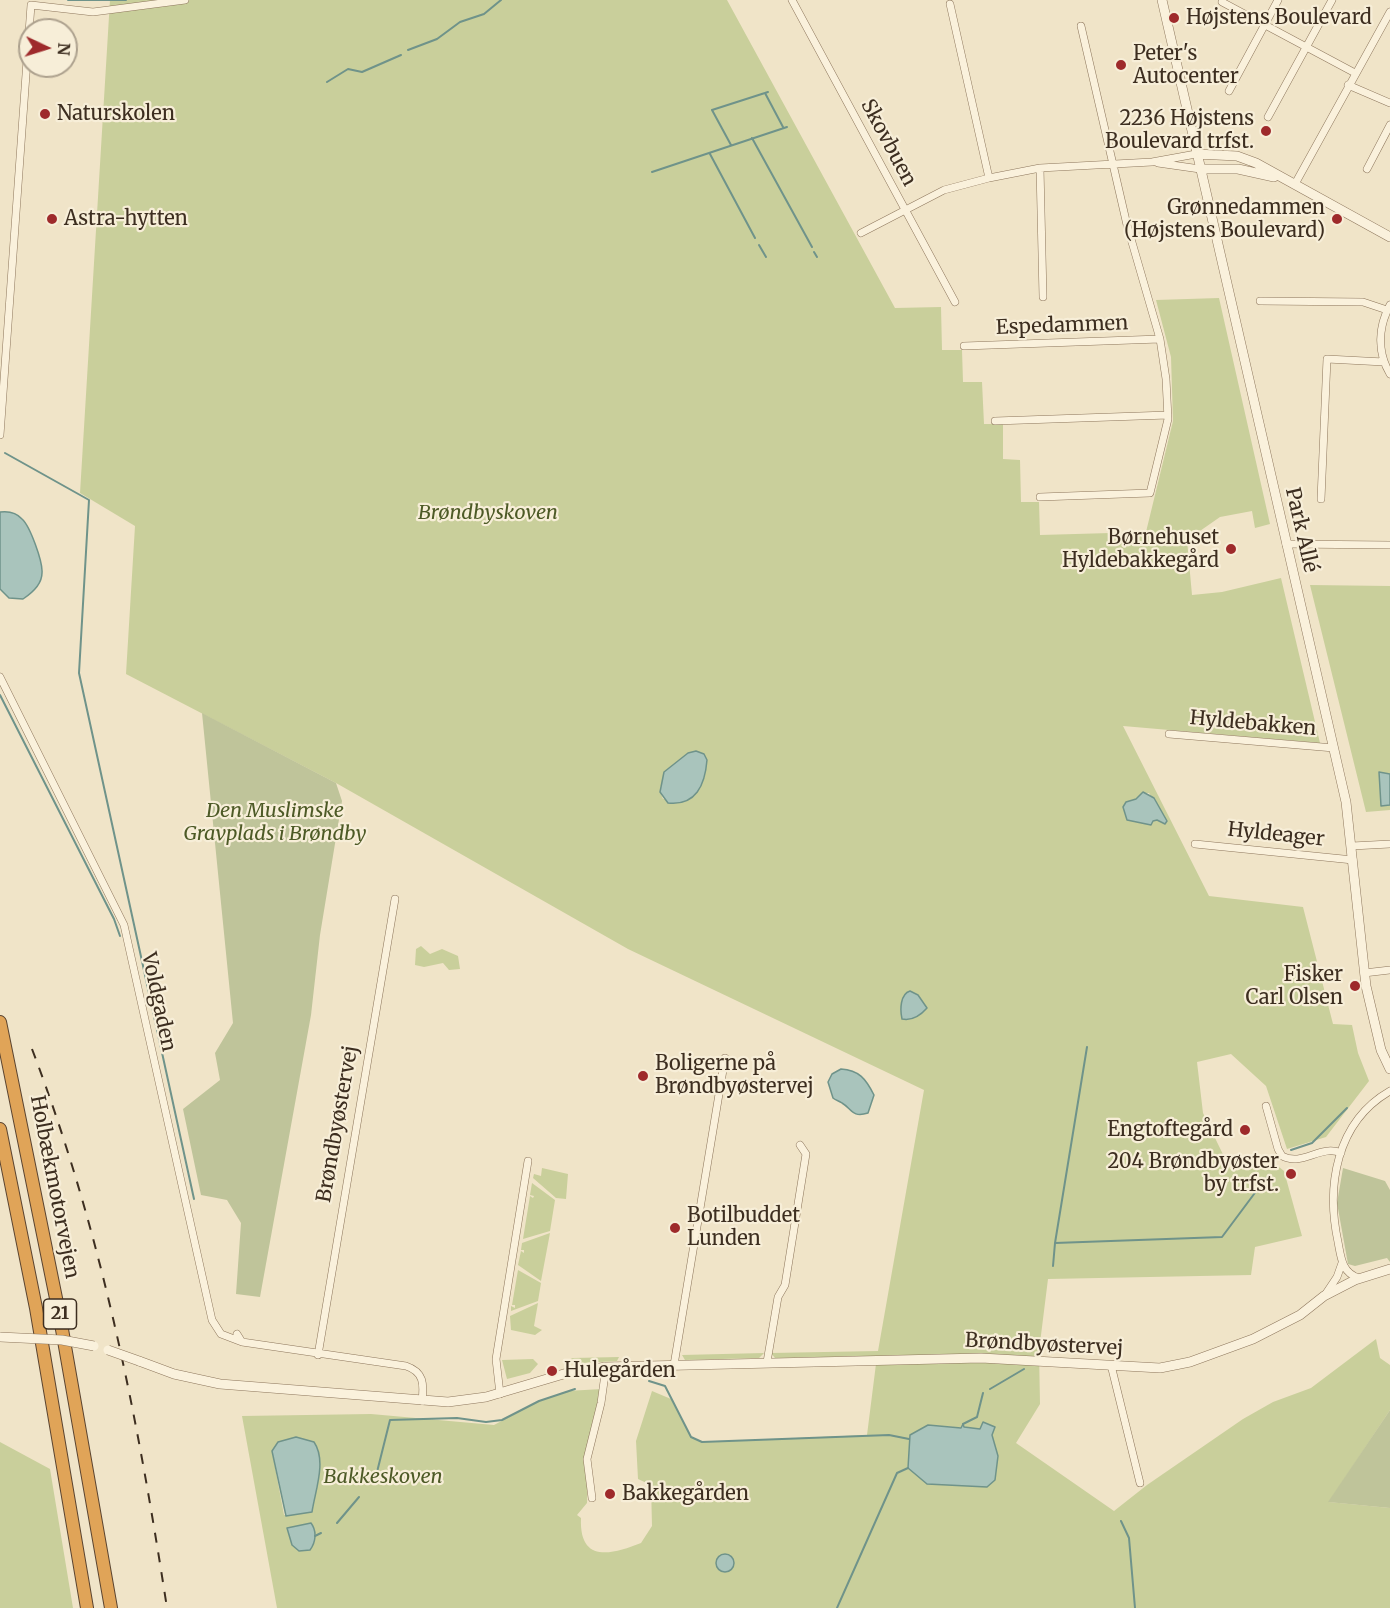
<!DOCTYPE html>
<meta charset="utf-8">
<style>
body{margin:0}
#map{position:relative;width:1390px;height:1608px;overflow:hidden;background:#f0e4c8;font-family:Merriweather,serif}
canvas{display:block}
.north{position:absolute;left:18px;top:18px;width:60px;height:60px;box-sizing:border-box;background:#f7eed8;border:2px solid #ada18e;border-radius:50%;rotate:94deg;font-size:16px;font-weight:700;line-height:24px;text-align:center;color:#3d2e20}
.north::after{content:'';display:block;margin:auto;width:21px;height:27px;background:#9e2a2b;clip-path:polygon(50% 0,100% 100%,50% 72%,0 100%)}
</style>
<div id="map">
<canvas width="1390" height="1608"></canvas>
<div class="north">N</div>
</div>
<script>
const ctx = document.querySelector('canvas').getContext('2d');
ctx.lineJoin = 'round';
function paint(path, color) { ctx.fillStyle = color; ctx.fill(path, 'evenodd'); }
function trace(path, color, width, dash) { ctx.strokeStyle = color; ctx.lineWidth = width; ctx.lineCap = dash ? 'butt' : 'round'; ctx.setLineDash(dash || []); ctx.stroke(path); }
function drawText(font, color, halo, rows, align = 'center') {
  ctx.font = font + ' Merriweather,serif'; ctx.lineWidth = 4.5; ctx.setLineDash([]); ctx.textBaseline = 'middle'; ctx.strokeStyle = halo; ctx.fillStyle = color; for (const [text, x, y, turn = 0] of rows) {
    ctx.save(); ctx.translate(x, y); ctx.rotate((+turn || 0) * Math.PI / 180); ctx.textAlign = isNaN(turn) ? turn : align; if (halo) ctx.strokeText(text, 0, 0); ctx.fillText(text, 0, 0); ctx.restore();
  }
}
const green = new Path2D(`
 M110,0h617l168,308 46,-1 1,43h20l1,32h19l2,42h19v35l17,1 1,42h18l1,33 106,-3 27,-111 -2,-64 -15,-57 63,-2 51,226 -15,4 -3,-17 -32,6 -33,23 5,55 30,-3 59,-14 39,165 -197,-17 86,170 94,11 30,117 19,1 6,28 11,28 -43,56 -39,12 -21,-63 -35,-32 -34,8 6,51 27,56 44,-6 10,8 18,65 -47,11 -4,28 -203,4 -9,72 1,53 -24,39 98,68 33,-26 96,-66 30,-17 38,-14 65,-49 4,19 10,7v45l-61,92 61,6v100h-1113l-35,-192 129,-2 123,11 45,-24 28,-10 35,-2 -13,48 -2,66 -10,12 4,3c-2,45 30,37 60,25l11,-17 -1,-41 -13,-6 -2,-38 16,-50 19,8 20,38 11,5 165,-7 10,-79 -102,2 -4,-5 107,-2 46,-261 -296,-141 -292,-166 -210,-109 9,-148 -55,-33zM688,753l17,23 -11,20 -31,3c-9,-20 11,-34 25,-46zM1143,793h6l13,21 -9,7 -22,-21 5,-1zM918,995l7,10 -14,14 -10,-4 2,-18zM928,1425l52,4 12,6 6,21zM296,1437l18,5c13,20 1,49 -2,70l-28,3 -12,-64 6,-9z
 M1310,585l80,1v224l-24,2z
 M421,946l9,8 12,-5 16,7 2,13 -11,1 -6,-7 -19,4 -9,-2 1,-16z
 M542,1168l26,6 -2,25 -10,-1 -23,-20 1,-4 7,2z
 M532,1183l23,17 -5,31 -27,8 7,-43 3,2 1,-2 -4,-1z
 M550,1233l-9,48 -23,-16 3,-14 3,2v-3h-3l1,-7z
 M518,1270l23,13 -3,18 -27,10v-5l4,2v-3h-3z
 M538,1303l-4,23 8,4 -7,5 -24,-5 -1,-14z
 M764,1353l-5,5 -74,2 -3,-5z
 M619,1357l-2,4 -53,3 -1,-2 10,-4z
 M533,1359l5,5 -8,9 -23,6 -5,-19z
 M0,1442l50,27 23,139h-73z`);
const cemetery = new Path2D(`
 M202,713l134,70 6,18 -22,134 -9,80 -51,282 -24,-3 5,-71 -14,-23 -26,-5 -18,-86 37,-29 -5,-27 18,-30z
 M1343,1168l42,13 5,9v72l-3,-4 -32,8 -7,-2 -11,-61z
 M1390,1410v98l-62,-6z`);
const water = new Path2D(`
 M0,512c8,-1 16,0 22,7 8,7 21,43 20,54 0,12 -10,20 -19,26l-14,-1 -9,-9z
 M696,751l8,3 3,6c-2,25 -11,46 -39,43l-8,-11 4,-20 24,-19z
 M1379,772l11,2v31l-9,1z
 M1143,792l11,6 13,23 -2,3 -8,-4 -4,1 -2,4 -24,-5 -4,-13 3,-5 10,-3z
 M910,991l8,4 9,13c-7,8 -15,13 -25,11 -2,-9 -2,-25 8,-28z
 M841,1069c18,1 25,10 33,26l-6,18c-16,5 -16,-4 -26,-10 -3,-2 -7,-3 -9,-5l-5,-16 4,-8z
 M983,1422l12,5 -3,8 6,21 -3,24 -8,7 -60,-3 -19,-16 2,-33 18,-10 33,3 2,-4 1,3 16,2z
 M296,1437l18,5c13,19 1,49 -2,70l-26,4 -14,-65 6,-9z
 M311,1523c6,8 5,19 -1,27l-11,1 -7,-6 -5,-17z
 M716 1563a9 9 0 1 1 18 0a9 9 0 1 1-18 0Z`);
const stream = new Path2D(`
 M68,0h58
 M408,50l29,-11 23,-17 24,-8 17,-14
 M327,82l21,-13 14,3 39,-17
 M765,93l18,34
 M752,138l60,109
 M731,145l-19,-35 56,-18
 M710,154l45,84
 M652,172l135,-45
 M759,245l7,12
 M814,252l3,5
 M5,453l84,47 -10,173 115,526
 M0,695l114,224 6,17
 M1291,1150l21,-7 35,-35
 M1055,1243l167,-6 44,-59
 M1053,1266l2,-23 32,-196
 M649,1381l16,5 26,51 11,5 187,-7 20,4
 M990,1389l34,-20
 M963,1424l14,-7 6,-24
 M375,1480l15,-60 67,-2 29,4 16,-2 37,-19 36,-12
 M1121,1521l8,17 6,70
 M337,1523l22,-26
 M315,1536l6,-3
 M837,1608l60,-135 11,-5`);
const minor = new Path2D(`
 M792,0l163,302
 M1222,2l133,71
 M950,4l39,174
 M1348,85l42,18
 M1229,91l49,-91
 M1268,117l64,-117
 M1158,163l42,6
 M1040,168l3,129
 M1367,169l23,-44
 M1295,184l95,-172
 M861,233l83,-43 45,-12 51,-10 112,-6 44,-8
 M1260,301l103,1 24,8
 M1390,305c-12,22 -13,47 0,69
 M964,346l196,-7
 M995,421l173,-6
 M0,435l31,-430 62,7 92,-12
 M1040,497l110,-4 18,-74 -2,-40 -6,-40 -33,-114 -46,-199
 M1321,499l6,-140 57,3
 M1286,544l104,1
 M0,677l124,248 88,395 9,14 21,8
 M1169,734l165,14
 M1195,844l158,16
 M1352,846l38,-2
 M1364,973l26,-3
 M1266,1106l12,43 4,7c21,11 38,-12 59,-3
 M1359,1278c-17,-5 -18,-20 -21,-36 -12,-56 -2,-120 52,-151
 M1325,1295l12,-18 5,-14
 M237,1334l5,8 164,24c18,6 18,18 16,35
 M318,1355l77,-456
 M767,1362l11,-65 7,-12 21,-131 -6,-9
 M674,1365l51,-307
 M1111,1365l29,118
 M500,1394l-4,-35 32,-198
 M592,1498l-5,-39 14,-56 5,-36`);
const tertiary = new Path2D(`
 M1162,0l184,802 20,184 15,64 9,19
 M1196,154l41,2 19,7 134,74
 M1200,169h38l36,8
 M139,1361l35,13 46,10 228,18 38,-5 81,-24 39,-6 375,-9 179,10 30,-6 63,-23 47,-24 24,-19 31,-16 35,-11`);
const motorway = new Path2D(`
 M0,1022l60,296 51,290
 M0,1129l36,179 51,300`);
const rail = new Path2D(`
 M32,1049c70,184 105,365 135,559`);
const tertiaryBridge = new Path2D(`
 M0,1337l62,3 32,6
 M108,1350l31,11`);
const markers = [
 [1174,18,6,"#9e2a2b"],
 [1121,65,6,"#9e2a2b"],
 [45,114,6,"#9e2a2b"],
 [1266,131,6,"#9e2a2b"],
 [52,219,6,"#9e2a2b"],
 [1337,219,6,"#9e2a2b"],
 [1231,549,6,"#9e2a2b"],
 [1355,986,6,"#9e2a2b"],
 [643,1076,6,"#9e2a2b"],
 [1245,1130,6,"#9e2a2b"],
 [1291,1174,6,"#9e2a2b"],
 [675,1228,6,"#9e2a2b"],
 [552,1371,6,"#9e2a2b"],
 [610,1494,6,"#9e2a2b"]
];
const shields = [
 [60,1314,33]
];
const shieldNames = [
 ["21",60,1314]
];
const poiNames = [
 ["Højstens Boulevard",1186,18],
 ["Peter's",1133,54],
 ["Autocenter",1133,77],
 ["Naturskolen",57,114],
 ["2236 Højstens",1254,119,"right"],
 ["Boulevard trfst.",1254,142,"right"],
 ["Grønnedammen",1325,208,"right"],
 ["(Højstens Boulevard)",1325,231,"right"],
 ["Astra-hytten",64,219],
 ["Børnehuset",1219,538,"right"],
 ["Hyldebakkegård",1219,561,"right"],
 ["Fisker",1343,975,"right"],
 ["Carl Olsen",1343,998,"right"],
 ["Boligerne på",655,1064],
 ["Brøndbyøstervej",655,1087],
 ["Engtoftegård",1233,1130,"right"],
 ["204 Brøndbyøster",1279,1162,"right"],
 ["by trfst.",1279,1185,"right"],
 ["Botilbuddet",687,1216],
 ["Lunden",687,1239],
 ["Hulegården",564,1371],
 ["Bakkegården",622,1494]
];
const streetNames = [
 ["Skovbuen",888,143,62],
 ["Espedammen",1062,326,-2],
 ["Park Allé",1301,530,77],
 ["Hyldebakken",1253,724,5],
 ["Hyldeager",1276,835,6],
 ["Voldgaden",158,1002,78],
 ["Brøndbyøstervej",338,1124,-80],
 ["Holbækmotorvejen",54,1187,79],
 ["Brøndbyøstervej",1044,1345,3]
];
const parkNames = [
 ["Brøndbyskoven",488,513],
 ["Den Muslimske",275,811],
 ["Gravplads i Brøndby",275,834],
 ["Bakkeskoven",383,1477]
];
paint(green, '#c9cf9b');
paint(cemetery, '#bfc49a');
paint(water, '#a9c4bc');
trace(water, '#6f938a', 1.5);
trace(stream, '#6f938a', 2);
trace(minor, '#8d765c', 8);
trace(tertiary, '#8d765c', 10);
trace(motorway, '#5b4430', 14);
trace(minor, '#faf1dc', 7);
trace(tertiary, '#faf1dc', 9);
trace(motorway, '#e0a458', 12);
trace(rail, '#3d2e20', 2, [10, 10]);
trace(tertiaryBridge, '#8d765c', 10, []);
trace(tertiaryBridge, '#faf1dc', 9);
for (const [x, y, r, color] of markers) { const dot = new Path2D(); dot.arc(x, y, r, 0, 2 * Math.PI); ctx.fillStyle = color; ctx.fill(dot); trace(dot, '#f7eed8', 2); }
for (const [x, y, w] of shields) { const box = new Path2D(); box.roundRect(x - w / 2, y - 15, w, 30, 4.5); ctx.fillStyle = '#f7eed8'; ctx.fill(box); trace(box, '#3d2e20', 1.5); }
drawText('bold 18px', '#3d2e20', null, shieldNames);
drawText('20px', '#3d2e20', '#f7eed8', poiNames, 'left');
drawText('20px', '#3d2e20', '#f7eed8', streetNames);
drawText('italic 20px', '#4d5a26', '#f7eed8', parkNames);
</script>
